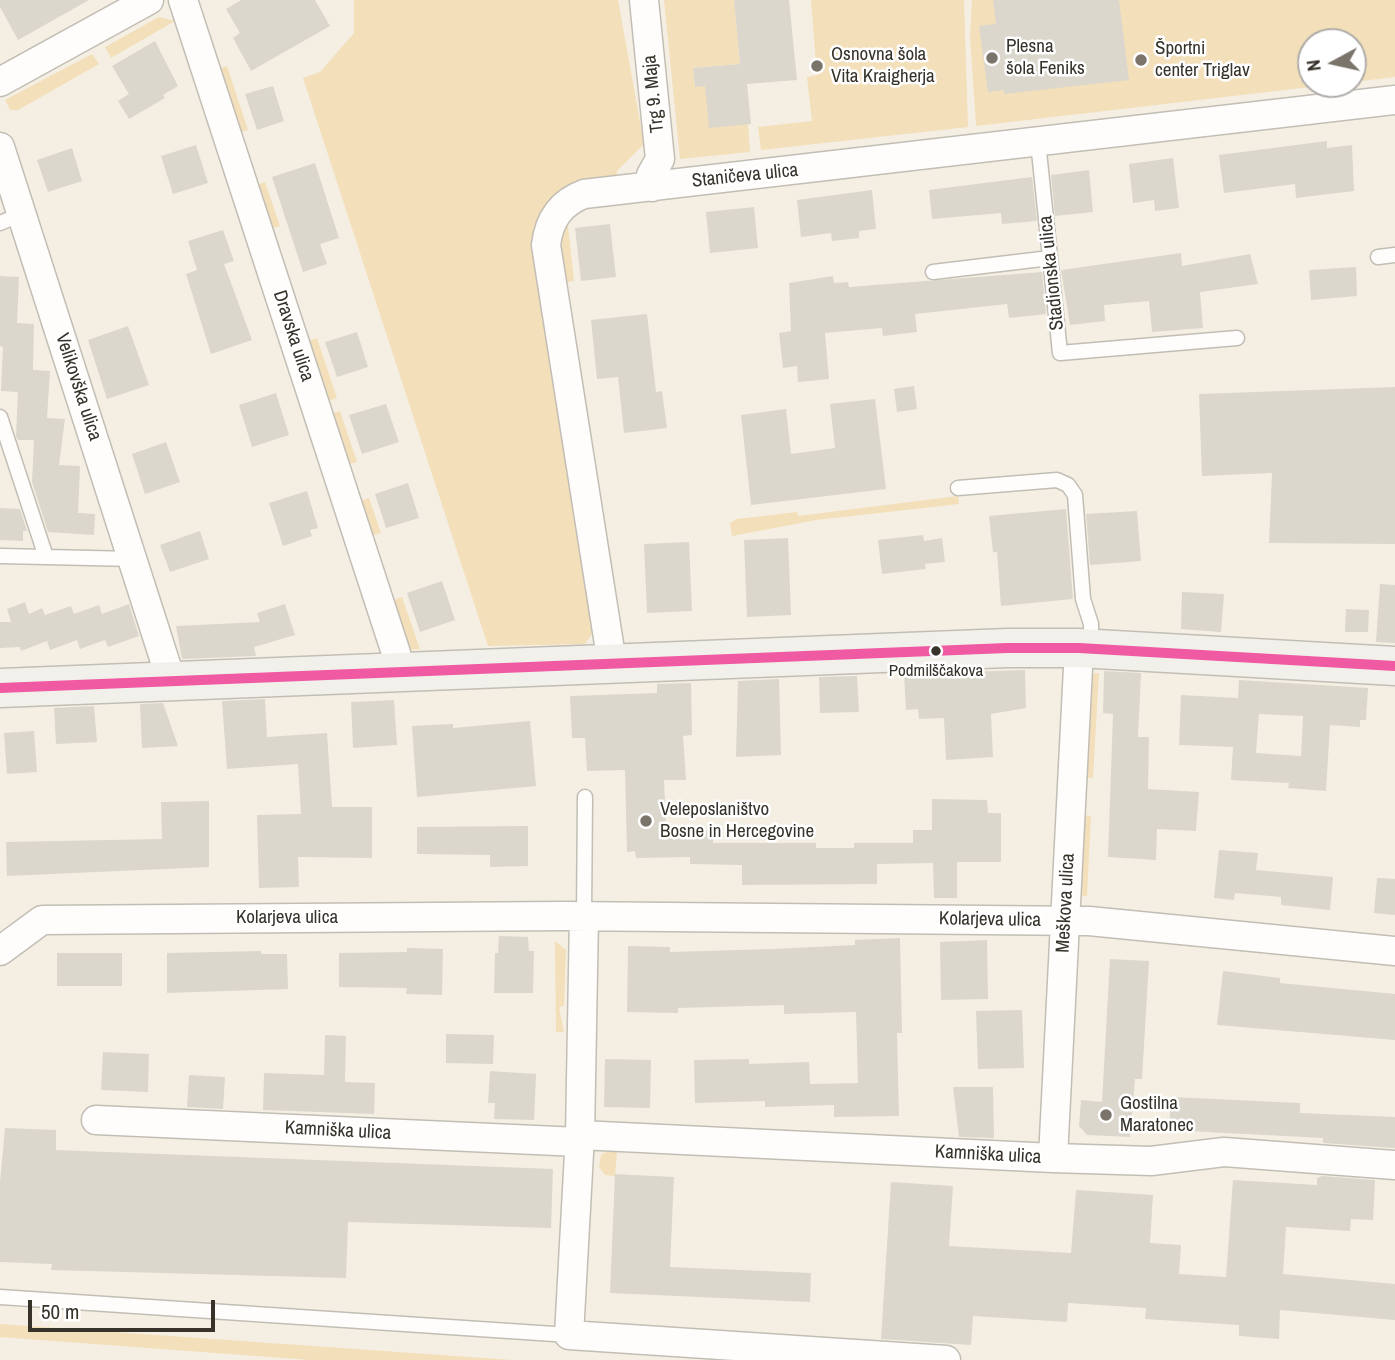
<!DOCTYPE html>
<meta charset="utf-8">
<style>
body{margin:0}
#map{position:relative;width:1395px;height:1360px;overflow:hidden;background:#f5efe3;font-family:"Archivo Narrow",sans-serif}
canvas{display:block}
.north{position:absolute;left:1297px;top:28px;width:70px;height:70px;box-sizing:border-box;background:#fff;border:2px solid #afadaa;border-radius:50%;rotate:262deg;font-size:19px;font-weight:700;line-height:28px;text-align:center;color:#37322a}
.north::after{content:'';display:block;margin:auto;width:24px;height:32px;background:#7a746b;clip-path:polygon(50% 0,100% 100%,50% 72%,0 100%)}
.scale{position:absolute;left:28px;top:1300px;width:187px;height:32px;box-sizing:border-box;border:4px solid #37322a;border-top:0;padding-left:9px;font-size:21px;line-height:24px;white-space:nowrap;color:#37322a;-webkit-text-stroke:5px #fff;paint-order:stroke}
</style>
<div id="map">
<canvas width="1395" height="1360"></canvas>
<div class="north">N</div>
<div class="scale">50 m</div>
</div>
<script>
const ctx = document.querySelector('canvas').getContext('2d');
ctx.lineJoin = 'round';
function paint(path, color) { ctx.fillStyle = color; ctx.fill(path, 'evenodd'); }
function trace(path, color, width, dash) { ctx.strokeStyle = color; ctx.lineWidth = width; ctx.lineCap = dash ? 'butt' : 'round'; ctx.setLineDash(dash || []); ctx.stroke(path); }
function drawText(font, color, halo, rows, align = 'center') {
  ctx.font = font + ' "Archivo Narrow",sans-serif'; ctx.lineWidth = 5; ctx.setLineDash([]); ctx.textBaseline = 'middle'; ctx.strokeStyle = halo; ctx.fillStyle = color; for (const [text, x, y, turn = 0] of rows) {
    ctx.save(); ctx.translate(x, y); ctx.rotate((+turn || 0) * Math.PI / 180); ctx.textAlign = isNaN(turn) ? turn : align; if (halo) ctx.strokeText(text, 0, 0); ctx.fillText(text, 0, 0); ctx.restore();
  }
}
const green = new Path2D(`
 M354,0h264l26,144 -27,27 -1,9 -62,21 41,429 -10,14 -97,2 -185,-568 17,-6 34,-39z
 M664,0h70l6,64 -47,4 2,18h10l43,38 2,28 -70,7z
 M811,0h153l4,127 -207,23 -3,-23 54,-6 -5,-44 10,-2z
 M972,0h423v77l-42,5v-40h-42v42h25l-360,42 -6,-89z
 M159,17l16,4 -64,37 -6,-11z
 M92,54l7,10 -81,46h-8l-5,-10z
 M227,66l21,64 -14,4 -21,-63z
 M265,182l15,44 -14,5 -14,-44z
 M567,217l7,64 -13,2 -3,-50z
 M317,338l20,60 -14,5 -20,-60z
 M340,411l17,51 -13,4 -17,-51z
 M958,496l1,8 -143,16 -84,16 -2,-13 7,-4 60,-7 1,4z
 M369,498l12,35 -14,4 -11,-35z
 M402,597l18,52 -11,1 -20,-48z
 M1094,673h5l-6,105h-7l5,-95z
 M1084,815l7,1 -4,80h-5z
 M555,941l11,9 -2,56 -5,1 5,25h-8z
 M611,1149l6,1 -2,26 -10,-1 -6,-8 2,-12z
 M0,1324l512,36h-202l-310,-23z`);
const building = new Path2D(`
 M0,0h89l-71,40 -18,-33z
 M241,0h74l15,26 -79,45 -18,-33 7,-5 -14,-24z
 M734,0h55l8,80 -50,4 4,40 -42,4 -4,-42 -10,1 -2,-19 47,-4z
 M993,0h126l10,80 -125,14v-4l-16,2 -9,-66 17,-2z
 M155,41l23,45 -15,9 2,3 -36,21 -11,-18 11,-7 -17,-28z
 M273,86l11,35 -27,9 -12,-36z
 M1327,141v7l25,-3 2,46 -58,7 -1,-14 -71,9 -5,-38z
 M196,145l12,38 -35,11 -12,-38z
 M72,148l10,33 -34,11 -11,-32z
 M1173,158l6,50 -24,3 -1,-11 -21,3 -4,-39z
 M315,163l24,75 -19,6 7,20 -24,8 -31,-95z
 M1089,170l4,42 -38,4 -4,-41z
 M1032,177l5,44 -35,3 -1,-11 -69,6 -3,-29z
 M872,190l4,39 -17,2v7l-27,3 -1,-8 -30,4 -4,-37z
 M754,207l4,41 -48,5 -4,-41z
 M610,224l6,53 -35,4 -6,-53z
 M223,230l11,31 -10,3 28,76 -41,14 -25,-80 11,-4 -9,-29z
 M1181,253l1,13 68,-12 8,30 -58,8 3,36 -51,4 -3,-31 -45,4 1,16 -35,4 -9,-55z
 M1356,267l1,29 -46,4 -2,-30z
 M1042,272l4,42 -37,4 -2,-14 -92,10 2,18 -34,4 -1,-8 -57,5 4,46 -31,3 -1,-16 -14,2 -4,-35 12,-2 -2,-48 44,-7 1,7 14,-1 1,5z
 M0,276l19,1 -2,46 17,1 -1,46 17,1 -3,47 18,1 -6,46 21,1 -2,47 17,1 -1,21 -46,-3 -16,-50 2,-42h-16l-2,-4 2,-44 -17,-1 2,-44 -3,-1z
 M647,314l9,78 6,-1 5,37 -43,5 -6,-56 -21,2 -6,-59z
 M128,326l21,59 -42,14 -19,-59z
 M357,332l11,35 -31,10 -12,-35z
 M914,386l3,23 -20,3 -3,-23z
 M1395,387v157l-126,-1 3,-70 -70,3 -3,-82z
 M276,393l13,42 -37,12 -13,-42z
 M875,399l11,90 -135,16 -10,-90 45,-6 5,45 44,-6 -5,-44z
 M386,404l13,38 -37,12 -13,-39z
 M166,442l14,40 -35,12 -13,-40z
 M408,483l11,35 -33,10 -11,-34z
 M307,491l11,37 -8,2 2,6 -29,10 -14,-43z
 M0,508l20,1 7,22h-4v10l-23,-1z
 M1066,509l7,90 -72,7 -4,-54h-4l-4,-36z
 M1137,511l4,50 -51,4 -4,-51z
 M200,531l9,28 -39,13 -10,-27z
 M923,535l1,6 18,-3 3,24 -20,2 1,5 -44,5 -4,-34z
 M788,538l3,77 -44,2 -3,-77z
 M689,542l3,69 -45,2 -3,-69z
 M442,581l13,39 -35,12 -13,-39z
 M1380,584l15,1v58l-19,-1z
 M1182,592l42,2 -3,38 -40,-3z
 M25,602l4,12 13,-6 3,7 26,-9 3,8 25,-9 3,9 27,-10 10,32 -31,11 -3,-7 -25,9 -3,-9 -27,10 -3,-9 -26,10 -1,-4 -20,1v-26h11l-4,-13z
 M285,604l10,31 -41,12 2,9 -74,3 -6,-33 84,-4 -3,-9z
 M1346,609l23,1 -1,22h-23z
 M1025,670l1,38 -35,6 2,43 -47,3 -2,-42 -25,1 -1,-10 -12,1 -2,-36z
 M1104,671l37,2 -3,64h11l-1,52 51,3 -3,39 -39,-2 -1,31 -48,-3 5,-143 -10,-1z
 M857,676l2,36 -39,1 -1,-36z
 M779,679l2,76 -45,2 2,-76z
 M1239,680l129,8 -2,32h-6v7l-30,-2 -4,66 -38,-3 1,-5 -58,-3 2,-33 -54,-2 2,-50 57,3zM1259,714l44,2 -2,40 -45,-3z
 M691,683l1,52 -9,1 3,44h-22l2,50h47v13h103v5h38v-5h59v-13h19v-31l55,1 1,13h13v49h-44v36h-23l-1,-35 -56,1v20l-135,1v-20l-52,-1v-7l-54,1 -1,-7 -8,1 -2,-82 -38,1 -2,-33h-13l-2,-42 87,-3v-9z
 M265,699l2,38 60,-4 5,74h40v51l-74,-1 1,30 -40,1 -2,-73 44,-1 -3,-50 -71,5 -5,-68z
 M394,700l3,45 -44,3 -2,-46z
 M163,703l15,43 -36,2 -2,-44z
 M94,706l3,36 -41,2 -2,-36z
 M530,721l6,65 -119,11 -5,-71 41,-2v4z
 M34,731l3,41 -30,2 -3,-41z
 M209,801v66l-202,9 -1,-34 156,-3 -1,-37z
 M528,826v40l-38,1v-12l-73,-1v-27z
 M1219,850l39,3 -2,17 77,7 -3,33 -49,-5v-8l-46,-4 -1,7 -20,-2z
 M1377,878l18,1v36l-21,-2z
 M499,936l29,1 1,14h5l-1,42h-39l1,-40h3z
 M900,938l2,95h-5l2,83 -65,1v-12l-69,2v-6l-70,2 -1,-43 55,-1v5l60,-2 1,22 48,-1 -2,-71 -72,2v-9l-106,3v5l-51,-1 1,-66 42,1v5l102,-3 83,-4v-5z
 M987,940l1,59 -47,1 -1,-58z
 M407,948l36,1 -1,46 -36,-1 1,-6 -68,-1v-34l68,-1z
 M261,951v3h26l1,35 -121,4v-40z
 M57,953h65v33h-65z
 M1110,959l39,2 -7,118h-7l-5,58 -43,-2 -8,-9 2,-26 21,2z
 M1223,971l57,7v5l115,11v46l-178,-15z
 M1022,1010l2,58 -46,1 -2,-58z
 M446,1034l48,1 -1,29 -47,-1z
 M325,1035l21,1 -1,46 30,1 -1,31 -111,-4 1,-37 60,2z
 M103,1052l46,2 -1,38 -47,-2z
 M605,1059l46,1 -1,48 -46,-1z
 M490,1071l46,3 -2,46 -40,-1 1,-16h-7z
 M189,1075l36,2 -2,32 -36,-2z
 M953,1087h40l1,51 -35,-1z
 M1171,1097l129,6v10l95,4v31l-72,-5v-5l-154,-8z
 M5,1128l51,2v20l497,19 -2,59 -203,-6 -2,56 -295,-8 1,-6 -52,-2v-80z
 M615,1174l59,3 -4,90 141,6 -1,29 -200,-9z
 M1322,1176l53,4 -2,40 -22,-1 -1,12 -64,-4 -3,47 112,10v36l-115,-10 -1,29 -40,-3v-11l-94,-6 1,-11 -78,-5 -1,19 -94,-6 -2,29 -90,-6 10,-157 62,4 -4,60 122,7 5,-63 77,5 -3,48 31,2 -2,29 47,3 7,-97 84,5v-7z`);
const lane = new Path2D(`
 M1038,142l22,211 177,-15
 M0,223l22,-9
 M1378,257l17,-2
 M933,272l117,-14
 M0,417l46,140 88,2
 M958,488l99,-8 11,5 7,10 8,104 8,25v23
 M1,556l45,1
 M584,916l1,-119
 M0,1297l569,38`);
const street = new Path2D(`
 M183,0l213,653 3,20
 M644,0l16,159 -9,16 1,12
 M0,82l149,-82
 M0,147l171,533
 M612,663l-66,-418c3,-25 14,-42 38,-51l811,-94
 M584,916l-4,219 -11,200 377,25
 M0,951l42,-31 521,-4 526,5 306,30
 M96,1120l483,22
 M580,1135l473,23 98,3 73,-9 171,13
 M1053,1158l26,-510`);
const secondary = new Path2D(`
 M0,688l1007,-40h72l316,18`);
const bus1 = new Path2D(`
 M0,688l1007,-40h72l316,18`);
const markers = [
 [992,58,7,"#7a746b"],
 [1141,60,7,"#7a746b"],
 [817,66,7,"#7a746b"],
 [936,651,6,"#37322a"],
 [646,821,7,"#7a746b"],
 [1106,1115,7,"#7a746b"]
];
const busNames = [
 ["Podmilščakova",936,671]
];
const poiNames = [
 ["Plesna",1006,47],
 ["šola Feniks",1006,69],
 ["Športni",1155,49],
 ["center Triglav",1155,71],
 ["Osnovna šola",831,55],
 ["Vita Kraigherja",831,77],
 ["Veleposlaništvo",660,810],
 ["Bosne in Hercegovine",660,832],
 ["Gostilna",1120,1104],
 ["Maratonec",1120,1126]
];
const streetNames = [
 ["Trg 9. Maja",654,94,-96],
 ["Staničeva ulica",745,176,-6],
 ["Stadionska ulica",1052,273,-96],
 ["Dravska ulica",293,336,72],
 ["Velikovška ulica",78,387,72],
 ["Meškova ulica",1066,903,-87],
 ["Kolarjeva ulica",287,918],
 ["Kolarjeva ulica",990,920,1],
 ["Kamniška ulica",338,1131,3],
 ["Kamniška ulica",988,1155,3]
];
paint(green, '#f3dfb9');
paint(building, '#dbd7cd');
trace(lane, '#c2beb5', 17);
trace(street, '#c2beb5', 31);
trace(secondary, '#c2beb5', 41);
trace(lane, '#fefdfb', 14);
trace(street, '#fefdfb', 28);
trace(secondary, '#f2f0eb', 38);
trace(bus1, '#ef5aa2', 10);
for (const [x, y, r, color] of markers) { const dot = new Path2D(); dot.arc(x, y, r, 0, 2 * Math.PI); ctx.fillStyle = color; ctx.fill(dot); trace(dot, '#fff', 2.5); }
drawText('17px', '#37322a', '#fff', busNames);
drawText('19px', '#37322a', '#fff', poiNames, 'left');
drawText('19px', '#37322a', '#fff', streetNames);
</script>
